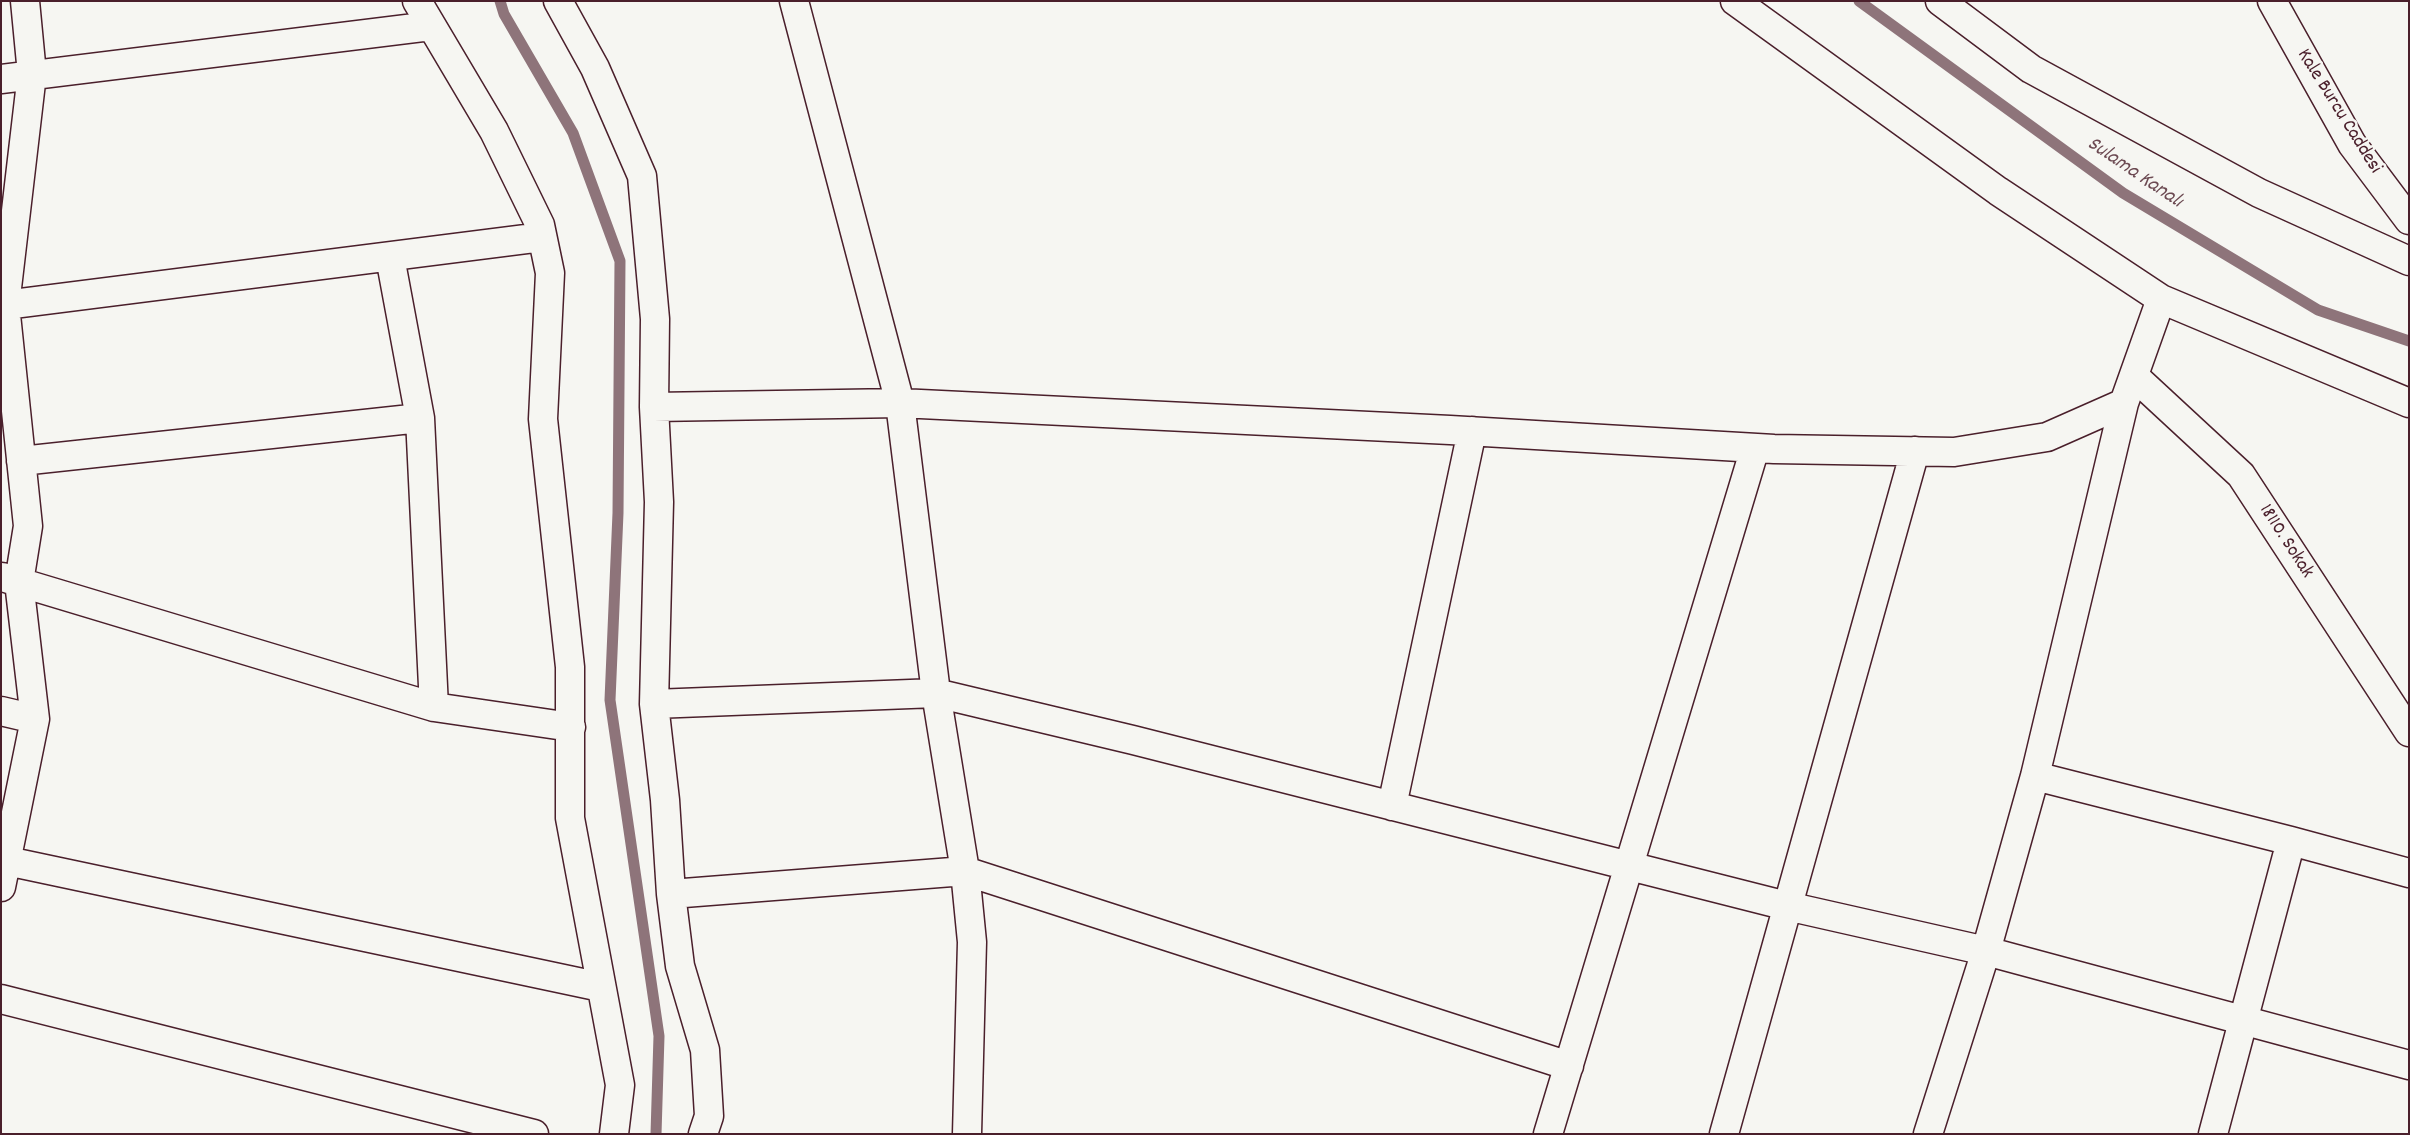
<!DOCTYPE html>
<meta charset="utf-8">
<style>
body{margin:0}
#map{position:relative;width:2410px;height:1135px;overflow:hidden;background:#f6f6f2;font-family:Dekko,sans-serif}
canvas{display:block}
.frame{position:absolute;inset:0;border:2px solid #4a1f2b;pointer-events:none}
</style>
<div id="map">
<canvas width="2410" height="1135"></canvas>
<div class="frame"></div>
</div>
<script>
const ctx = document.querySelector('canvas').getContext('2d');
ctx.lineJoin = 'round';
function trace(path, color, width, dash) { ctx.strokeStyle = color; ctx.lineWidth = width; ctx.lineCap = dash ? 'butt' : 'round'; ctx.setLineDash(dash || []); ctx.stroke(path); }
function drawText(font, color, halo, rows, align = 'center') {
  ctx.font = font + ' Dekko,sans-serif'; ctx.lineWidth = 5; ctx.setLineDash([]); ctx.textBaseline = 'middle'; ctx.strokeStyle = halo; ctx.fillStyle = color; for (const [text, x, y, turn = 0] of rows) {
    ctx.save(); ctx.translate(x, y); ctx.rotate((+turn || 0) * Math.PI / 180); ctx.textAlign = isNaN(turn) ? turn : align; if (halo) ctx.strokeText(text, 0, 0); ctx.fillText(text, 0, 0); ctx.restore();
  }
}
const stream = new Path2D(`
 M500,1l4,13 69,119 47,128 -2,252 -8,187 49,336 -3,98
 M1859,1l264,192 195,117 91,31`);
const minor = new Path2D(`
 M417,1l77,130 46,94 10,48 -7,146 27,248v151l50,267 -6,49
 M558,1l37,67 47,108 13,143 -1,88 5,95 -5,202 11,96 6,94 9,72 25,84 4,66 -6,18
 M794,1l106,402 36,290 29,178 7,71 -5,192
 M1735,1l263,190 163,108 248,104
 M1940,1l91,68 228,124 150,68
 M2272,1l80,143 57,76
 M1,79l430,-53
 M390,257l30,161 14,289
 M5,305l537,-68
 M2134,376l107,99 168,257
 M654,407l246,-4 550,27 324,19 180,3 93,-15 77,-34
 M21,461l399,-43
 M2,577l432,130 137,20
 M654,704l282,-11 197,47 654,166 199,45 423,114
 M1,711l34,8
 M2035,776l256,65 118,32
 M1392,806l80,-375
 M7,861l594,126
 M1,887l34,-168 -16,-137 9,-56 -23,-221 27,-231 -7,-73
 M671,894l294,-23 604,195
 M1,999l533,135
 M1548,1134l207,-686
 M1724,1134l191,-683
 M1928,1134l58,-183 49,-175 89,-373 37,-104
 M2213,1134l78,-293`);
const streetNames = [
 ["Kale Burcu Caddesi",2338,112,58],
 ["18110. Sokak",2285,542,57]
];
const waterNames = [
 ["Sulama Kanalı",2134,174,34]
];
trace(stream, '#8e747a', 11);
trace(minor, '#4a1f2b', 31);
trace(minor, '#f6f6f2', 28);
drawText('20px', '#4a1f2b', '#f6f6f2', streetNames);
drawText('italic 21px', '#6c4a52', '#f6f6f2', waterNames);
</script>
